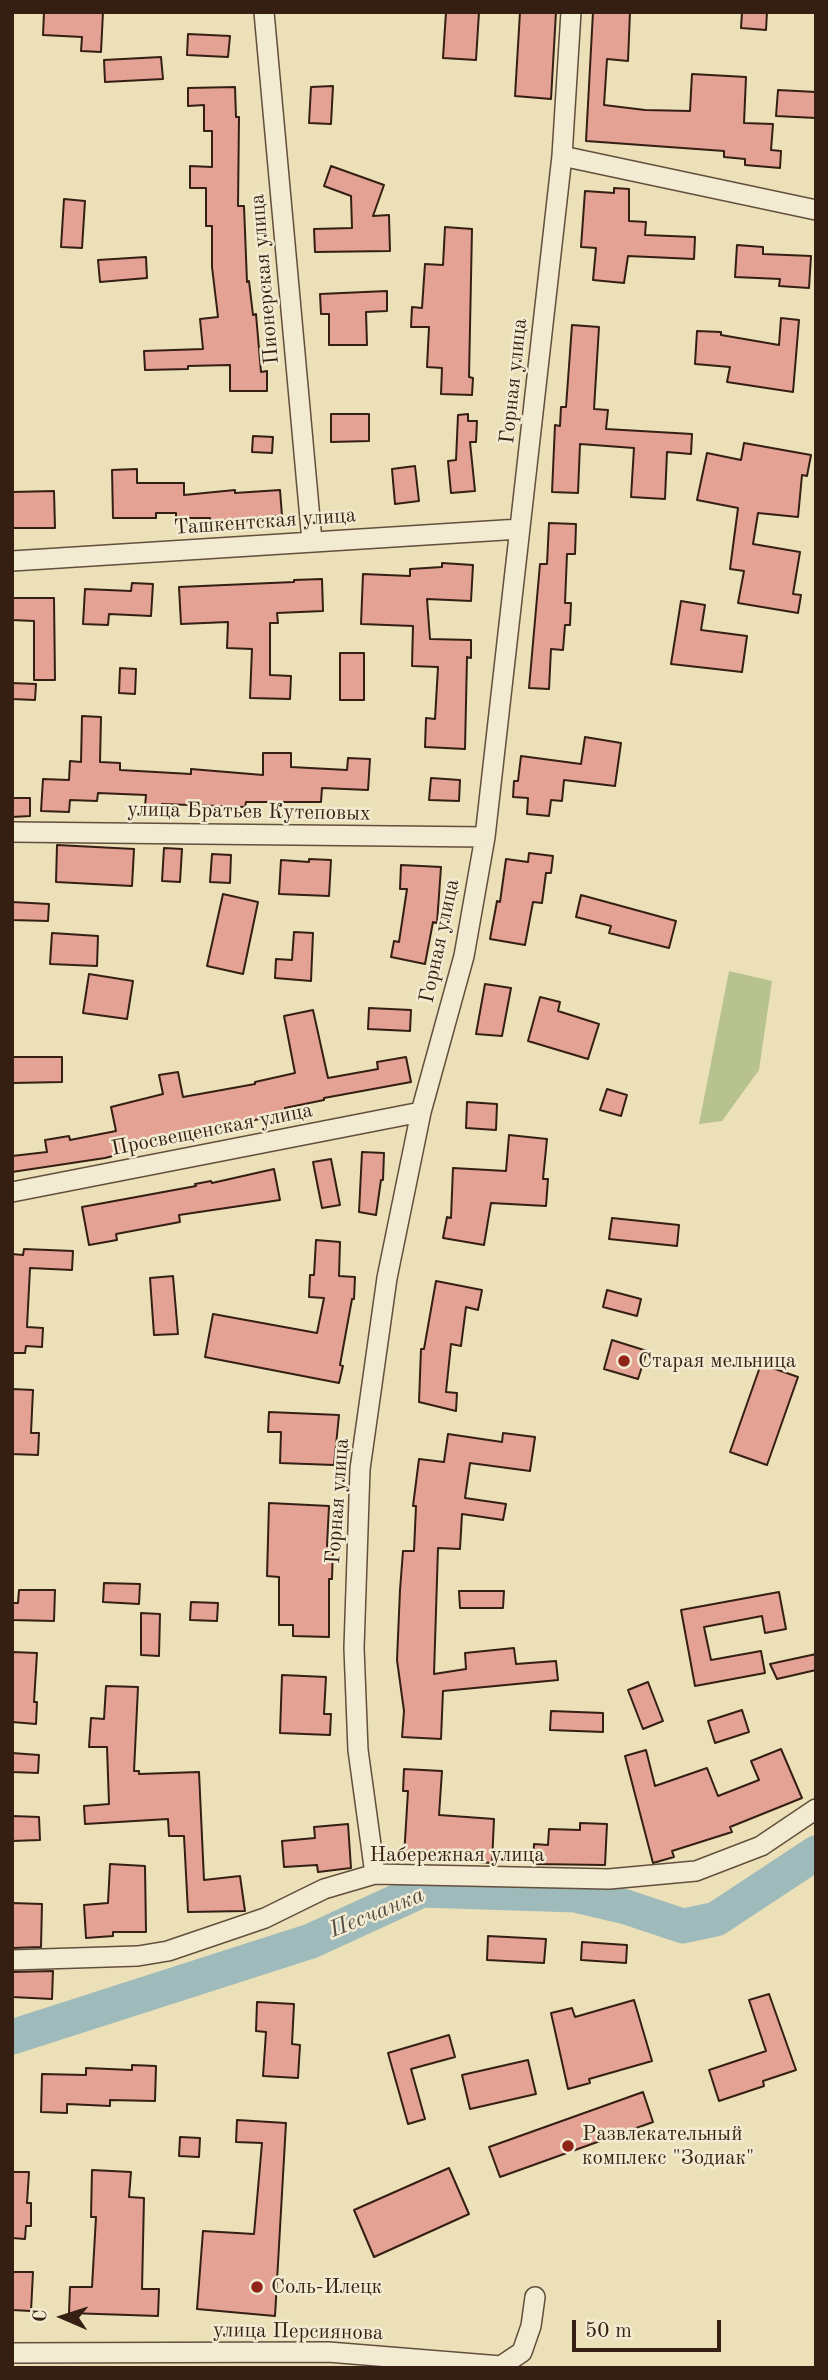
<!DOCTYPE html>
<meta charset="utf-8">
<style>
body{margin:0}
#map{position:relative;width:828px;height:2380px;overflow:hidden;background:#ebe0b8;font-family:"Old Standard TT",serif}
canvas{display:block}
.frame{position:absolute;inset:0;border:14px solid #351f12;pointer-events:none}
.north{position:absolute;left:28px;top:2282px;width:70px;height:70px;-webkit-text-stroke:5px #f2ebd1;paint-order:stroke;rotate:273deg;font-size:19px;font-weight:700;line-height:28px;text-align:center;color:#351f12}
.north::after{content:'';display:block;margin:auto;width:24px;height:32px;background:#351f12;clip-path:polygon(50% 0,100% 100%,50% 72%,0 100%)}
.scale{position:absolute;left:572px;top:2320px;width:149px;height:32px;box-sizing:border-box;border:4px solid #351f12;border-top:0;padding-left:9px;font-size:21px;line-height:24px;white-space:nowrap;color:#351f12;-webkit-text-stroke:5px #f2ebd1;paint-order:stroke}
</style>
<div id="map">
<canvas width="828" height="2380"></canvas>
<div class="frame"></div>
<div class="north">С</div>
<div class="scale">50 m</div>
</div>
<script>
const ctx = document.querySelector('canvas').getContext('2d');
ctx.lineJoin = 'round';
function paint(path, color) { ctx.fillStyle = color; ctx.fill(path, 'evenodd'); }
function trace(path, color, width, dash) { ctx.strokeStyle = color; ctx.lineWidth = width; ctx.lineCap = dash ? 'butt' : 'round'; ctx.setLineDash(dash || []); ctx.stroke(path); }
function drawText(font, color, halo, rows, align = 'center') {
  ctx.font = font + ' "Old Standard TT",serif'; ctx.lineWidth = 5; ctx.setLineDash([]); ctx.textBaseline = 'middle'; ctx.strokeStyle = halo; ctx.fillStyle = color; for (const [text, x, y, turn = 0] of rows) {
    ctx.save(); ctx.translate(x, y); ctx.rotate((+turn || 0) * Math.PI / 180); ctx.textAlign = isNaN(turn) ? turn : align; if (halo) ctx.strokeText(text, 0, 0); ctx.fillText(text, 0, 0); ctx.restore();
  }
}
const green = new Path2D(`
 M729,971l43,10 -13,89 -37,51 -23,3z`);
const river = new Path2D(`
 M12,2037l299,-96 111,-51 153,5 51,12 57,19 33,-7 100,-66`);
const building = new Path2D(`
 M44,12h59l-2,40 -20,-1 1,-14 -39,-2z
 M446,12h33l-3,48 -33,-2z
 M520,12h36l-5,87 -36,-3z
 M593,12h37l-2,49 -21,-2 -3,46 41,5 45,1 2,-37 54,3 -2,46 29,1 -2,26 10,1 -1,17 -35,-3v-6l-21,-2v-6l-138,-10z
 M742,12h25l-1,18 -25,-2z
 M188,34l42,2 -2,21 -41,-2z
 M161,57l2,22 -58,3 -1,-22z
 M333,86l-2,38 -22,-1 2,-36z
 M235,87l1,30h3l-1,89h6l3,76 2,-1 4,34 3,-1 5,58 6,-1v20h-37v-26l-42,1v3l-43,1 -1,-19 59,-2 -3,-30 18,-2 -6,-50v-41h-6v-38h-16v-22l22,1v-36h-8v-26l-16,1v-18z
 M778,90l38,2v26l-40,-2z
 M331,166l53,19 -11,31 16,-1 1,36 -75,1 -1,-23 38,-1 -1,-32 -27,-10z
 M614,188l15,1v32l17,1 -1,13 50,2 -1,22 -66,-3 -4,27 -31,-3 3,-32 -15,-1 4,-56 29,2z
 M64,199l21,2 -3,47 -21,-1z
 M445,227l27,2 -3,148 4,1 -1,17 -31,-1 1,-26 -15,-1 2,-40h-18l1,-20 10,1 3,-44 18,1z
 M737,245l26,2v7l48,2 -2,32 -30,-2 1,-7 -45,-2z
 M146,257l1,21 -47,4 -2,-22z
 M387,291v20l-21,1 1,33h-38v-31h-8l-1,-20z
 M781,318l18,2 -6,72 -66,-10 3,-15 -35,-3 2,-33 24,1v3l58,10z
 M572,325l27,2 -5,82 14,1 -2,19 86,5 -1,20 -24,-2 -2,47 -34,-2 3,-49 -54,-4 -2,49 -26,-1 3,-67 5,1 1,-19h5z
 M331,414h38v27l-38,1z
 M468,414v7h9l-1,21h-6l5,49 -24,2 -3,-32 8,-1 2,-45z
 M253,436l20,1 -1,16 -20,-1z
 M744,443l67,12 -4,21 -5,-1 -4,42 -40,-4 -5,31 47,8 -7,42 8,1 -3,18 -60,-10 6,-32 -14,-2 8,-61 -41,-8 10,-47 34,7z
 M415,466l4,35 -24,3 -3,-35z
 M137,469v14h47v12l51,-5v3l45,-3 2,26 -72,5v-3h-34v-5h-20v5h-43l-1,-48z
 M54,491l1,37h-43v-36z
 M549,523l27,1 -1,30h-8l-2,49h6l-1,22h-5l-2,25 -12,-1 -2,40 -20,-1 11,-124h7z
 M442,563l31,2 -2,36 -44,-2 3,40 41,1v18l-4,-1 -2,92 -40,-2 1,-29 9,1 3,-52 -26,-1 1,-40 -52,-2 2,-50 47,2v-7l32,-2z
 M322,579l1,32 -46,2 1,10h-8v52l21,1 -1,23 -40,-1 2,-49 -25,-1 1,-26 -47,2 -2,-37 115,-5v-2z
 M132,583l21,1 -2,32 -42,-2 -1,11 -25,-1 2,-35 46,2z
 M12,598h42l1,82h-21v-59l-22,-1z
 M681,601l24,4 -4,25 46,6 -5,36 -71,-8z
 M340,653h24v47h-24z
 M120,668l16,1 -1,25 -16,-1z
 M12,683l24,1 -1,16 -23,-1z
 M82,716l19,1 -1,45 20,1v7l71,4v-5l72,6v-22h28v14l56,3 1,-12 22,1 -2,31 -46,-2 -1,14h-75l-1,5 -83,-3v3l-17,-1 1,-11 -48,-2 -1,8 -27,-1 -1,12 -28,-1 2,-32 26,1 1,-19 11,1z
 M585,737l36,6 -6,43 -51,-6 -2,21 -11,-1 -2,16 -22,-2 1,-16 -15,-1 1,-16h4l3,-25 60,8z
 M431,778l29,2 -1,21 -30,-1z
 M12,798h18v18l-18,1z
 M57,845l77,4 -2,37 -76,-4z
 M164,848l18,1 -2,33 -18,-1z
 M529,853l24,3 -2,17h-5l-4,30 -9,-1 -8,43 -35,-6 7,-38 3,1 6,-43 22,3z
 M212,854l19,1 -1,28 -20,-1z
 M309,859l22,1 -2,36 -50,-2 2,-34 28,2z
 M401,865l40,2 -4,56 -4,-1 -8,42 -34,-7 3,-16 5,1 8,-53h-7z
 M223,894l35,8 -15,72 -36,-8z
 M581,895l95,26 -7,27 -60,-15 2,-7 -35,-9z
 M12,902l37,2 -1,17 -36,-1z
 M294,932l19,1 -2,48 -36,-3 1,-19 16,1z
 M52,933l46,3 -1,30 -47,-2z
 M89,974l44,7 -6,38 -44,-6z
 M485,984l26,4 -9,48 -26,-2z
 M540,997l20,5 -2,9 41,13 -11,35 -60,-18z
 M369,1008l42,2 -1,21 -42,-2z
 M313,1010l15,68 50,-9 -1,-7 29,-5 5,25 -87,16v2l-39,8 1,5 -76,17 1,2 -56,11v2l-50,13 -93,14v-16l35,-4 -2,-12 24,-4 1,4 46,-9 -5,-24 52,-13 -4,-19 19,-3 5,25 72,-13v-2l40,-9 -11,-57z
 M12,1057h50v25l-50,1z
 M607,1089l20,6 -6,21 -21,-6z
 M467,1102l30,2 -1,26 -30,-2z
 M509,1135l38,4 -4,40h5l-2,27 -55,-3 -7,42 -41,-7 4,-21 4,1 2,-50 53,3z
 M362,1152l22,1 -1,27h-2l-5,35 -17,-3z
 M331,1159l9,46 -18,3 -9,-46z
 M274,1169l6,31 -101,15 1,7 -64,12 1,6 -28,5 -7,-38 114,-21 -1,-2 16,-3 1,2z
 M612,1218l67,7 -2,21 -68,-7z
 M316,1240l24,2 -1,34 16,1 -1,22h-2l-12,66 3,1 -4,17 -134,-26 8,-43 104,19 7,-35 -15,-1 1,-22h4z
 M24,1249l49,2 -1,19 -42,-2 -3,59 16,1 -1,19 -16,-1 -1,7h-13v-99l11,1z
 M173,1276l5,58 -24,1 -4,-57z
 M436,1281l46,9 -4,20 -12,-3 -5,39 -10,-2 -5,48 11,1 -1,18 -37,-9 2,-53h3z
 M607,1290l34,9 -4,17 -34,-9z
 M612,1340l35,11 -9,28 -34,-10z
 M761,1364l37,13 -31,88 -37,-13z
 M12,1389l21,1 -2,43h8l-1,22 -26,-1z
 M269,1412l70,3 -5,50 -54,-2 1,-31h-13z
 M503,1433l32,4 -5,34 -60,-8 -5,35 41,6 -3,16 -41,-6 -2,35 -22,-1 -4,126 32,-5 -1,-16 49,-5 2,16 40,-3 2,19 -115,11 -2,48 -39,-2 2,-26 -7,-51 3,-70 3,-39h11l2,-45h-3l6,-47 25,3 4,-28 54,8z
 M269,1503l60,3 -2,40h6l-1,33h-3v58l-36,-1v-11h-14v-48l-12,-1z
 M104,1583l36,1 -1,20 -36,-2z
 M19,1590h36l-1,31 -42,-1v-17h6z
 M459,1591h45l-1,17h-43z
 M779,1592l7,37 -21,4 -3,-17 -58,11 7,33 50,-9 4,22 -70,13 -14,-76z
 M191,1602l27,1 -1,18 -27,-1z
 M141,1613l19,1 -1,42 -18,-1z
 M12,1652l25,1 -3,49h3l-1,22 -24,-2z
 M816,1654v16l-39,9 -7,-15z
 M282,1675l44,2 -2,37h7l-1,21 -50,-2z
 M648,1682l15,39 -20,8 -15,-39z
 M106,1686l32,1 -4,84h5v3l60,-2 5,108 36,-4 5,35 -57,1 -4,-76h-15l-1,-17 -83,5 -1,-18 25,-2 -2,-57h-18l2,-29 13,1z
 M742,1710l7,22 -34,11 -7,-22z
 M551,1711l52,2v19l-53,-2z
 M781,1749l21,49 -72,29 2,5 -60,19 2,6 -21,6 -28,-107 21,-6 9,36 52,-18 11,28 41,-16 -8,-19z
 M12,1753l27,2 -1,18 -26,-1z
 M404,1769l38,2 -3,44 55,4 -2,44 -88,-6 4,-66h-5z
 M12,1816l27,1 1,23 -28,1z
 M580,1823l27,1 -2,41 -72,-1 1,-20 14,1 1,-16 31,1z
 M348,1824l3,44 -33,4 -1,-7 -33,2 -2,-26 33,-3 -1,-11z
 M110,1864l35,2 1,66h-33v4l-27,2 -2,-33 24,-2z
 M12,1903l30,1 -1,43 -29,1z
 M488,1936l58,3 -2,24 -57,-3z
 M582,1942l45,3 -1,18 -45,-3z
 M53,1971l-1,28 -40,-2v-25z
 M769,1994l27,76 -33,11 1,5 -45,15 -10,-31 57,-19 -17,-51z
 M634,2000l18,61 -63,18 1,4 -22,6 -17,-76 21,-5 3,9z
 M257,2002l37,2 -2,40 8,1 -2,33 -35,-2 3,-44 -10,-1z
 M449,2035l6,22 -44,12 14,50 -17,5 -20,-71z
 M528,2060l8,34 -66,15 -8,-34z
 M132,2065l24,1 -1,35 -45,-1v6l-43,-2v9l-26,-1 1,-38 44,1v-7l46,2z
 M643,2092l10,30 -153,55 -11,-30z
 M237,2120l49,3 -11,193 -78,-7 6,-78 51,3 8,-91 -26,-1z
 M180,2137l20,1 -1,19 -20,-1z
 M449,2168l20,46 -95,43 -20,-47z
 M92,2170l39,2 -2,25 15,1 -2,91h17l-1,27 -89,-3 1,-26h22l4,-70h-5z
 M12,2172h17l-2,31h4v23h-5l-1,13 -13,-1z
 M12,2272h21l-2,39 -19,-1z`);
const street = new Path2D(`
 M264,12l48,529
 M562,156l254,54
 M12,561l508,-32
 M12,832l473,5
 M12,1192l409,-80
 M375,1874l-17,-124 -4,-102 6,-179 27,-191 34,-166 43,-156 21,-119 77,-681 9,-144
 M12,1960l126,-4 30,-5 97,-33 59,-29 51,-15 234,5 87,-8 65,-25 55,-37
 M12,2353l316,-1 173,14 21,-14 9,-26 4,-29`);
const markers = [
 [624,1361,7,"#8f2418"],
 [568,2146,7,"#8f2418"],
 [257,2287,7,"#8f2418"]
];
const streetNames = [
 ["Пионерская улица",265,279,-95],
 ["Горная улица",514,381,-84],
 ["Ташкентская улица",265,522,-4],
 ["улица Братьев Кутеповых",249,812,1],
 ["Горная улица",440,941,-78],
 ["Просвещенская улица",212,1130,-11],
 ["Горная улица",338,1501,-86],
 ["Набережная улица",457,1855],
 ["улица Персиянова",298,2332,1]
];
const poiNames = [
 ["Старая мельница",638,1361],
 ["Развлекательный",582,2134],
 ["комплекс \"Зодиак\"",582,2158],
 ["Соль-Илецк",271,2287]
];
const waterNames = [
 ["Песчанка",377,1913,-22]
];
paint(green, '#b7c28f');
trace(river, '#9fbabb', 35);
paint(building, '#e3a293');
trace(building, '#351f12', 2);
trace(street, '#624f3c', 22);
trace(street, '#f2ebd1', 19);
for (const [x, y, r, color] of markers) { const dot = new Path2D(); dot.arc(x, y, r, 0, 2 * Math.PI); ctx.fillStyle = color; ctx.fill(dot); trace(dot, '#f2ebd1', 2.5); }
drawText('21px', '#351f12', '#f2ebd1', streetNames);
drawText('21px', '#351f12', '#f2ebd1', poiNames, 'left');
drawText('italic 23px', '#554e45', '#f2ebd1', waterNames);
</script>
